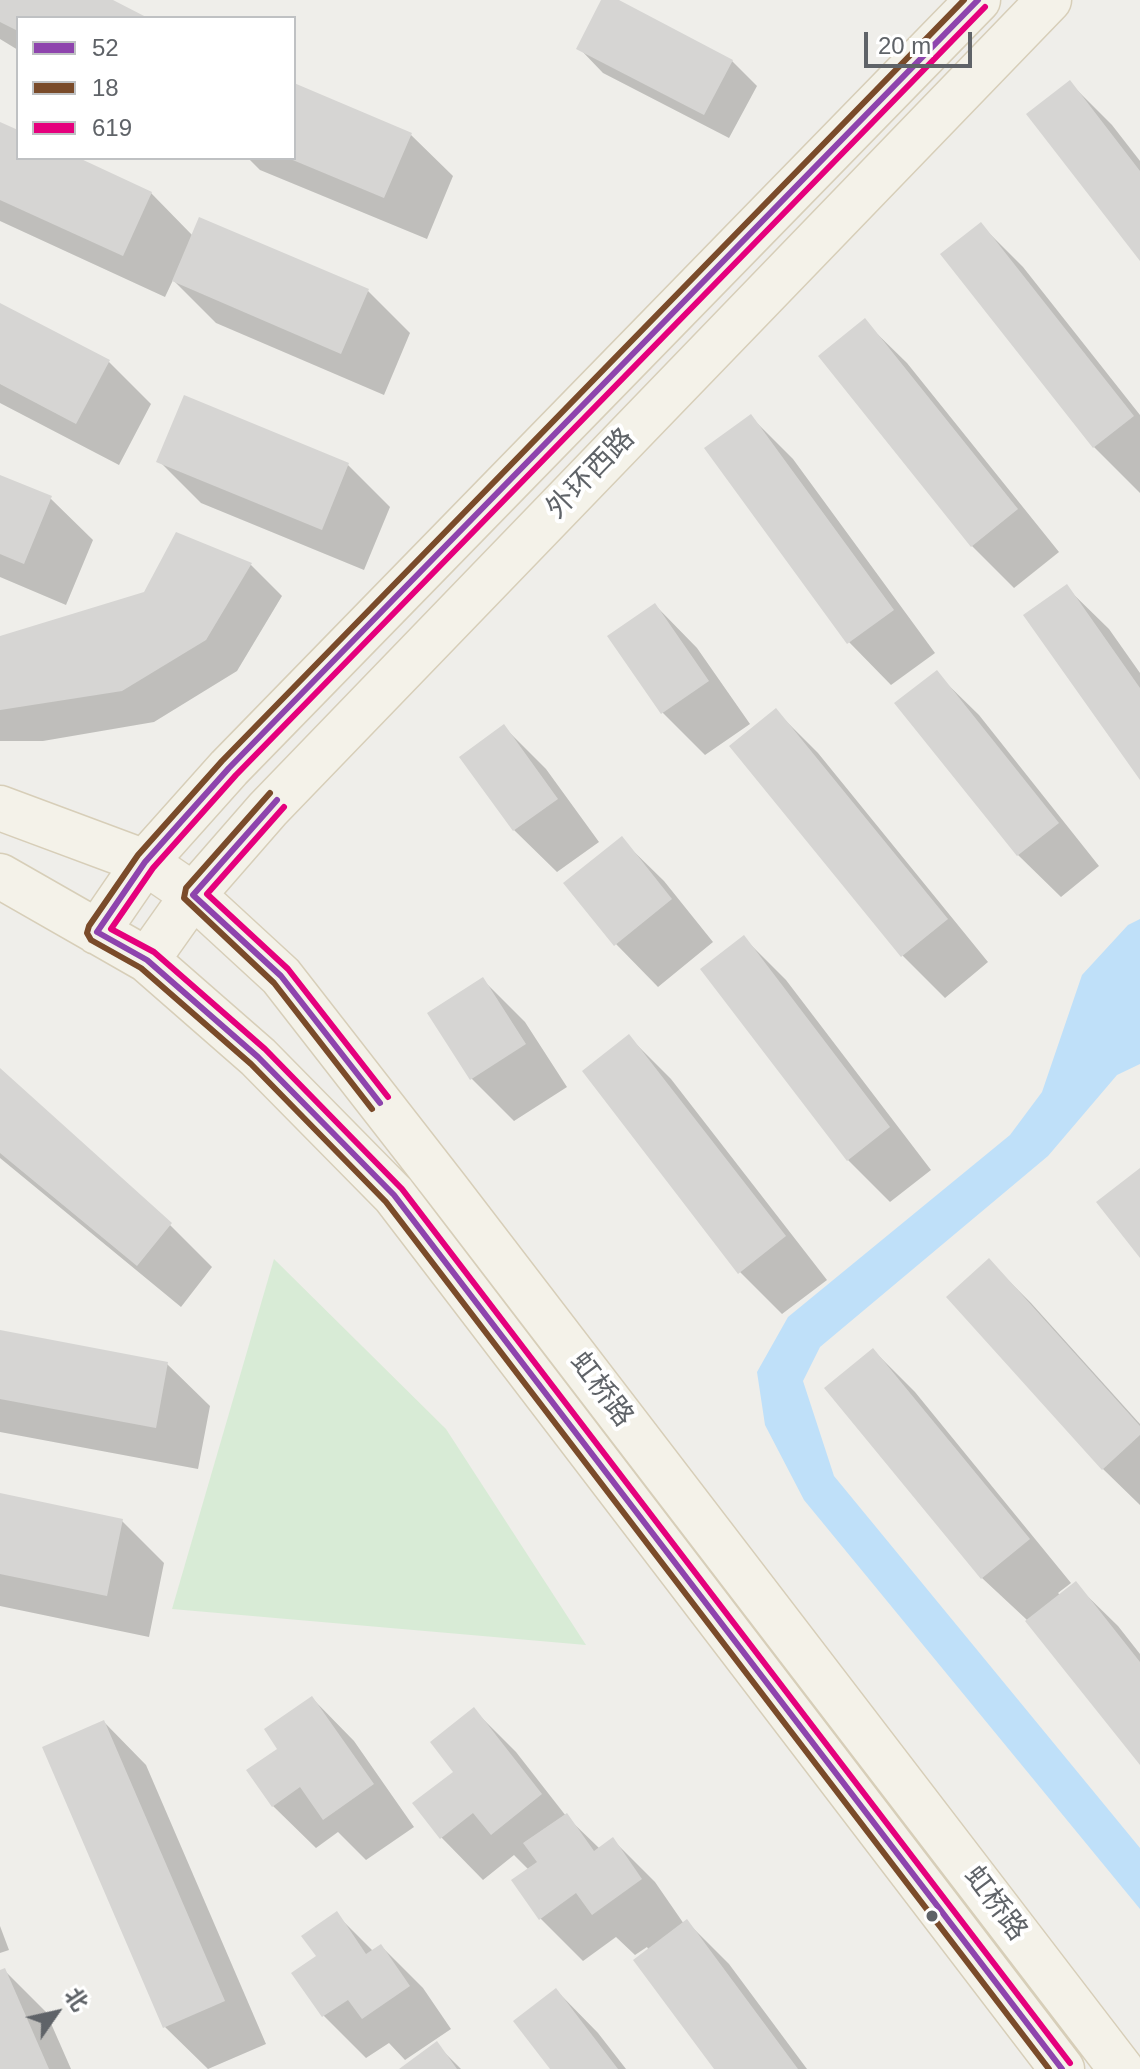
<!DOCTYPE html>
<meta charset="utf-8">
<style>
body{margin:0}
#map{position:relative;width:1140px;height:2069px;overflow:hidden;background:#efeeea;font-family:Helvetica,"Noto Sans SC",sans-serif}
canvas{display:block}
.legend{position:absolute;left:16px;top:16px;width:280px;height:144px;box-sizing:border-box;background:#fff;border:2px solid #bfc1c3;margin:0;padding:10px 14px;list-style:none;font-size:24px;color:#5f6368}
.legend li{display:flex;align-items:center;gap:16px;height:40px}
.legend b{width:40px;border:2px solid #bfc1c3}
.north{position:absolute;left:16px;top:1973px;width:80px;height:80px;-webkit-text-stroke:6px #fff;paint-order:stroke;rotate:56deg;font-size:22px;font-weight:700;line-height:32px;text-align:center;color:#5f6368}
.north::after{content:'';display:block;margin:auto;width:28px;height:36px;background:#5f6368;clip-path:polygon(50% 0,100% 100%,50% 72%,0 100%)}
.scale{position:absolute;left:864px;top:32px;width:108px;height:36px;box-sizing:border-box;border:4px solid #5f6368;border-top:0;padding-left:10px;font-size:24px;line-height:28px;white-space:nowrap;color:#5f6368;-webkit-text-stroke:6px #fff;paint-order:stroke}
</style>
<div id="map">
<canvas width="1140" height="2069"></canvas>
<ul class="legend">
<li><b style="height:10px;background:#8e44ad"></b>52</li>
<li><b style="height:10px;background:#7a4b2a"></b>18</li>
<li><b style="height:10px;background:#e5007d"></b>619</li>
</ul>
<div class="north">北</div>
<div class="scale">20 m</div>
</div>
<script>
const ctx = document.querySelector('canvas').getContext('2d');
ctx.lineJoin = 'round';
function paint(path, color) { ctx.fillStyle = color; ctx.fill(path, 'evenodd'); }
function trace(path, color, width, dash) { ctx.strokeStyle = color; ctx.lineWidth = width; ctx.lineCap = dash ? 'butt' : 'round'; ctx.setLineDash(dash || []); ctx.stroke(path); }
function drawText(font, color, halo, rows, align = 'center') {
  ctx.font = font + ' Helvetica,"Noto Sans SC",sans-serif'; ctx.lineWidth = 8; ctx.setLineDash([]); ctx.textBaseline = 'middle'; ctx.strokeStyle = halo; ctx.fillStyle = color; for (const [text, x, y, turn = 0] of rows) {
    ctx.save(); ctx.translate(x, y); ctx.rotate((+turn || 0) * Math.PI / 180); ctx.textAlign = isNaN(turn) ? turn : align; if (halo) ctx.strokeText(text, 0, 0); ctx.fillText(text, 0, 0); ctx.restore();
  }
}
const green = new Path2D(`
 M274,1259l172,170 140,216 -414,-36z`);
const water = new Path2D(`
 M1140,919v145l-23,11 -69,81 -228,191 -17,34 31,95 306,372v61l-336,-409 -39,-75 -8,-53 31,-55 222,-182 32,-43 40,-117 46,-50z`);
const shadow = new Path2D(`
 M0,0h109l35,18h-126v32l-18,-11z
 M604,0h11l117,61 25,25 -28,52 -126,-65 -24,-25z
 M1069,82l43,43 28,36v97z
 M294,86l116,48 43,42 -26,63 -167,-69 -12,-12h46z
 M0,124l18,8v26h56l77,35 42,43 175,55 42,42 -26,62 -168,-72 -43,-43 -8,17 -165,-76z
 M981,225l42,42 117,148v78l-46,-46z
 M0,305l108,56 43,43 -32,61 -119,-62z
 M864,321l43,42 152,189 -45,36 -42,-42z
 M751,417l42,42 142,194 -44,32 -42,-43z
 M159,461l189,4 42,42 -26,63 -163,-67z
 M0,477l50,21 43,42 -27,65 -66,-28z
 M250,564l32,32 -45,75 -83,51 -111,19h-43v-103z
 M1066,587l43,42 31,44v104z
 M655,605l42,43 53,76 -45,31 -42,-42 -53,-77z
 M936,673l43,42 120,151 -38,31 -43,-42z
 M776,711l42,42 170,209 -43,36 -42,-42 -171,-209z
 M504,727l42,42 53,73 -42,30 -43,-42 -52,-72z
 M621,839l43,42 49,61 -55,45 -42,-43z
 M744,938l42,42 145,190 -41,32 -42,-42z
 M483,980l42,42 42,65 -53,34 -43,-43z
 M629,1037l42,42 156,201 -45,34 -42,-42z
 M0,1070l170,155 42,42 -31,40 -181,-149z
 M989,1261l42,42 109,121v81l-37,-36z
 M0,1332l167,32 43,42 -12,63 -198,-37z
 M873,1350l42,42 156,191 -13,10 3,3 14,-12 43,42 22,28v108l-114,-143 -44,-41 -155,-190z
 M0,1495l122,26 42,42 -15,74 -149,-31z
 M312,1698l42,43 60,86 -48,33 -28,-28 -22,16 -43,-42 7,-57z
 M474,1710l42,42 50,64 34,33 13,-9 42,42 29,42 3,-2 42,42 78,105h-91l-69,-122 -12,8 -19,-18 -33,24 -43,-43 -11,-48 -15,-15 -31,25 -42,-43 15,-65z
 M104,1722l42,43 120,279 -58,25 -43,-42 -121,-279z
 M336,1914l37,37 8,-5 42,42 28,41 -46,31 -16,-17 -23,15 -42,-42 -30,-42 24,-18z
 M0,1926l9,24 -9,3z
 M4,1970l42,42 25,57h-71v-97z
 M556,1990l42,43 28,36h-73z
 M436,2044l25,25h-59z`);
const building = new Path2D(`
 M0,0h113l35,18h-130v13l-18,-9z
 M601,0h18l114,60 -29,55 -128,-66z
 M1070,80l70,91v90l-114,-147z
 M294,83l118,50 -28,65 -96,-40h6z
 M0,122l18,8v28h61l73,34 -29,64 -123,-56z
 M199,217l170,72 -28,65 -169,-73z
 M981,222l153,194 -41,32 -153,-194z
 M0,303l110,57 -34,64 -76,-40z
 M865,318l153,191 -47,38 -153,-191z
 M184,395l165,68 -27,67 -166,-68z
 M751,414l143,196 -47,34 -143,-196z
 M0,475l52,21 -28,68 -24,-10z
 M176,532l76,31 -46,77 -84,51 -122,19v-74l144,-44z
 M1067,584l73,104v92l-117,-165z
 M655,603l54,78 -48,33 -54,-78z
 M937,670l122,153 -42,33 -123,-153z
 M776,708l172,211 -47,38 -172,-211z
 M504,724l54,75 -45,32 -54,-74z
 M622,836l50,63 -58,47 -51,-63z
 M744,935l146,192 -43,34 -147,-192z
 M483,977l43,67 -56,36 -43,-67z
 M629,1034l157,202 -48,38 -156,-203z
 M0,1068l172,155 -35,43 -137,-113z
 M1140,1168v90l-44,-56z
 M989,1258l151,168v9l-38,35 -156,-173z
 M0,1330l168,32 -12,66 -156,-29z
 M873,1348l157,191 -49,40 -157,-191z
 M0,1493l123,26 -16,77 -107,-22z
 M1076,1581l64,81v103l-115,-144z
 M312,1696l62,88 -51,36 -23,-33 -28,20 -26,-37 31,-21 -13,-20z
 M474,1707l68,87 -51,41 -18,-22 -33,26 -28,-36 41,-31 -23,-30z
 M104,1720l121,281 -62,27 -121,-281z
 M567,1813l27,38 19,-14 29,42 -50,36 -16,-22 -37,27 -28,-40 26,-18 -14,-19z
 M337,1911l29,43 15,-10 29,42 -48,33 -14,-19 -26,17 -31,-44 25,-17 -15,-20z
 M687,1919l111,150h-84l-81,-109z
 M5,1968l44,101h-49v-99z
 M556,1988l62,81h-68l-37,-48z
 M437,2041l20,28h-58z`);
const major = new Path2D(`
 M0,808l145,54 48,33 88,81 165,212 675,881
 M0,876l147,84 111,97 136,138 668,874
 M97,932l48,-70 84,-94 749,-768
 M147,960l46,-65 75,-86 781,-809`);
const bus1 = new Path2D(`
 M978,0l-749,768 -84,94 -48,70 50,28 111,97 136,138 668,874
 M277,800l-84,95 88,81 99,127`);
const bus2 = new Path2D(`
 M964,0l-742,761 -84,94 -49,71 -2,7 4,7 50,28 110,96 135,138 663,867
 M270,793l-84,95 -2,10 90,85 98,126`);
const bus3 = new Path2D(`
 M985,7l-749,768 -83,93 -42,61 43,23 111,97 137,140 668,874
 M284,807l-77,87 81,75 100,128`);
const markers = [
 [932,1916,7,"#5f6368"]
];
const streetNames = [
 ["外环西路",591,474,-46],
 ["虹桥路",601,1390,53],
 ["虹桥路",995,1904,53]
];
paint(green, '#d8ebd6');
paint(water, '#bfe0f9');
paint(shadow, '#0003');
paint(building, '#d6d5d3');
trace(major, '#d7ceb8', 47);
trace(major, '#f4f2e9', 44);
trace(bus1, '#8e44ad', 6);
trace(bus2, '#7a4b2a', 6);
trace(bus3, '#e5007d', 6);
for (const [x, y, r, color] of markers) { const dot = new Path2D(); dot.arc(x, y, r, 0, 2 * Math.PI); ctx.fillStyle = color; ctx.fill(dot); trace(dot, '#fff', 3); }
drawText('28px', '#5f6368', '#fff', streetNames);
</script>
